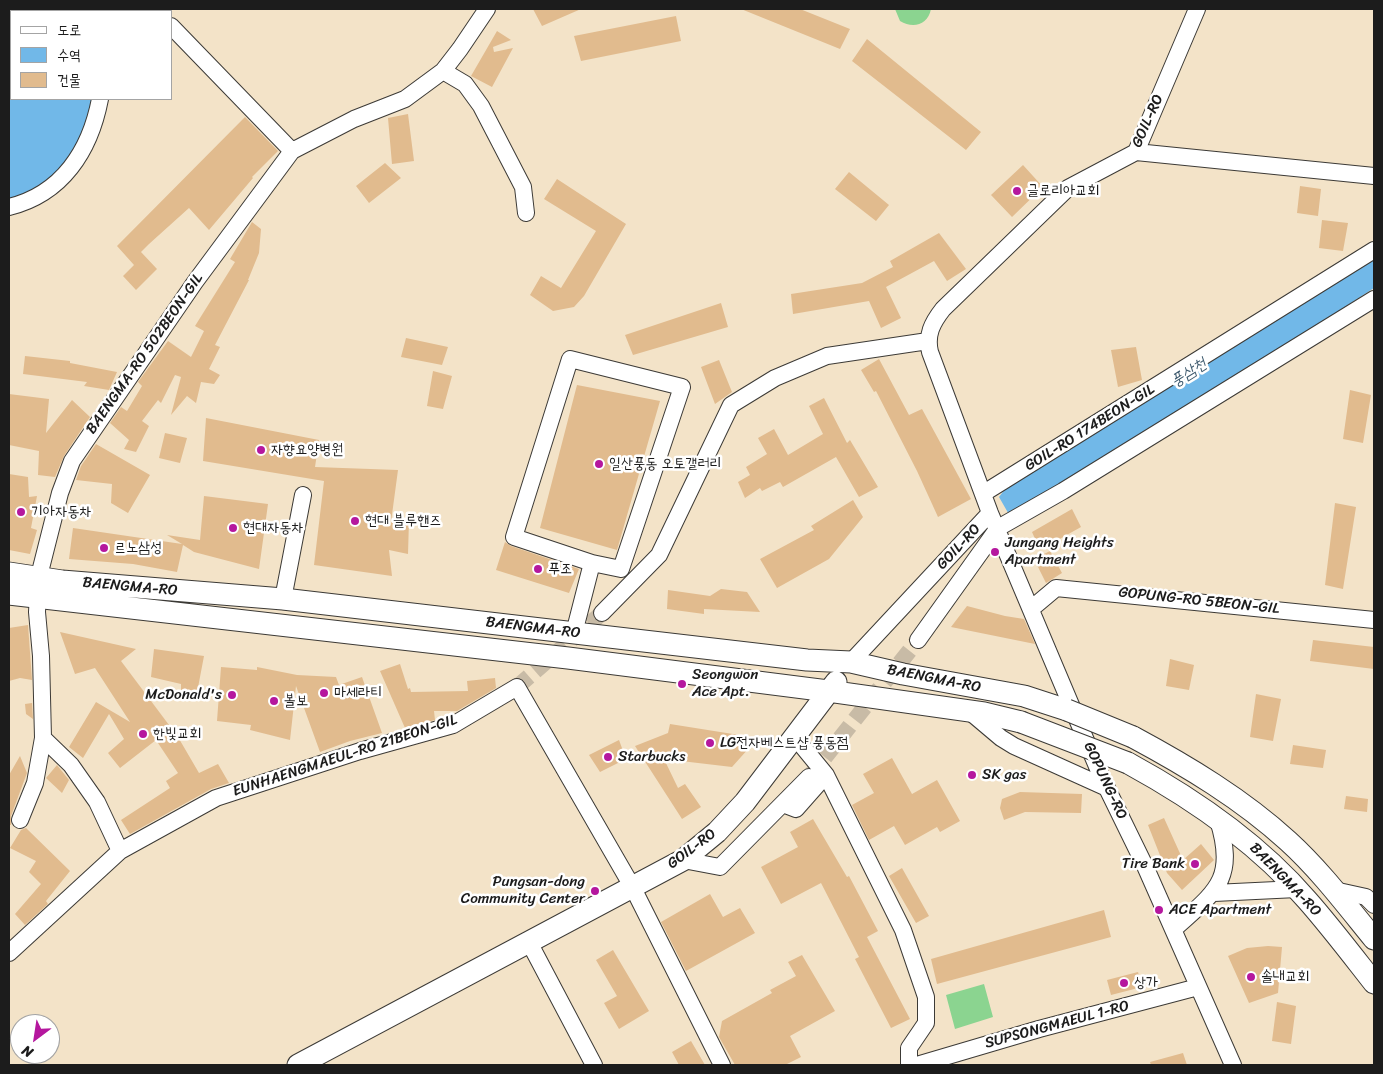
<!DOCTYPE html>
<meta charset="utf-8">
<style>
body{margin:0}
#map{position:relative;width:1383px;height:1074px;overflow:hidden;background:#f3e3c8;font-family:Sriracha,"Poor Story",sans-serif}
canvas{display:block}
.frame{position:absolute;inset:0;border:10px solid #1c1c1c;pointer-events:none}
.legend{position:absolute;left:10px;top:10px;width:162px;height:90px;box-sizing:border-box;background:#fff;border:1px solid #a4a4a4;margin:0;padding:6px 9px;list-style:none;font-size:15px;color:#1c1c1c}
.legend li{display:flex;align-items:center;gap:10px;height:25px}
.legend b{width:25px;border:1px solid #a4a4a4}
.north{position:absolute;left:10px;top:1014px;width:50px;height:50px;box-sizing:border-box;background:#fff;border:1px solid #a4a4a4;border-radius:50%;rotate:211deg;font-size:14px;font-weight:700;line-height:20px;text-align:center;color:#1c1c1c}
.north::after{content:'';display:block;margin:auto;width:18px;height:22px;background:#b5179e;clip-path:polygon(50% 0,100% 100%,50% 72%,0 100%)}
</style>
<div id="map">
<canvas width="1383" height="1074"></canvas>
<div class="frame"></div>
<ul class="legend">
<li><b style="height:6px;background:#fff"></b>도로</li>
<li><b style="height:14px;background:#71b8e8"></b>수역</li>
<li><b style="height:14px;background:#e1bb8e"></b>건물</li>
</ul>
<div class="north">N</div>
</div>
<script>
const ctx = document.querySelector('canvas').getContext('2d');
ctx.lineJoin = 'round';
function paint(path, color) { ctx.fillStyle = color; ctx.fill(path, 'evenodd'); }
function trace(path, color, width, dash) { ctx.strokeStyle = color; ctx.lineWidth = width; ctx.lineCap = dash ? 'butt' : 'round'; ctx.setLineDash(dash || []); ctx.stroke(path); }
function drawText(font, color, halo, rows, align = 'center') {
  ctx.font = font + ' Sriracha,"Poor Story",sans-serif'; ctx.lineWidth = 5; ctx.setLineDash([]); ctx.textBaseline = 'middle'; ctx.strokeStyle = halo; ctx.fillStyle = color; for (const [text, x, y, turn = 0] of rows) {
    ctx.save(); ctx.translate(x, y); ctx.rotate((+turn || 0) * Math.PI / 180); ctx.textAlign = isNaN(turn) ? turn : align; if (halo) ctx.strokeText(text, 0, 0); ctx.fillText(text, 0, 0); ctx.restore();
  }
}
const green = new Path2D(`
 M895,9h36c-3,16 -18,20 -31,12z
 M984,984l9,33 -38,12 -9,-34z`);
const water = new Path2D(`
 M22,9h71v2h-70z
 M11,73v26h82l-15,47 -21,27 -25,20 -23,6v-122z
 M1374,256v32l-127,83 -236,147 -12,-21 9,-12z`);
const building = new Path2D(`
 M533,9h48l-39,17z
 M741,9h59l50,20 -10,20z
 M676,16l5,25 -100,20 -7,-25z
 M497,31l14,9 -18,7 1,5 19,-4 -21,39 -21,-11z
 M867,39l114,93 -15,18 -114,-89z
 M408,114l6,47 -22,3 -4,-46z
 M245,117l33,34 -26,26 1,1 -44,52 -20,-22 -40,36 -8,8 16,17 -21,21 -13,-14 11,-11 -17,-19z
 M385,163l16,15 -32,25 -13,-17z
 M1023,165l20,22 -31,30 -21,-22z
 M849,172l40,33 -13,16 -41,-32z
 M557,179l69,45 -42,72 -10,11 -21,4 -23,-16 11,-19 20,12 35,-57 -52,-32z
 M1300,186l21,3 -3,27 -21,-3z
 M1322,220l26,3 -5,28 -24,-3z
 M252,222l9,7 -2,24 -11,27h1l-34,65 5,2 -11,22 11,6 -6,9 -13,-2 -5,21 -9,-7 -16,19 10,-38 -6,-2 -14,28 -3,-3 -16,21 7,5 -13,26 -12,-3 5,-9 -19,-17 11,-16 6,4 15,-25 -4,-4 30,-41 23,16 13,-26 -9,-5 40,-64 -5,-3z
 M939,233l27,36 -19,12 -13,-20 -48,26 15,31 -20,10 -12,-27 -76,13 -2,-20 71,-11 31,-16 -3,-6z
 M721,303l7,24 -95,28 -8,-20z
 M406,338l42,9 -6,18 -41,-8z
 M1136,347l6,33 -24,7 -7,-37z
 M25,356l45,5v2l47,9 -8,18 -25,-4 3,-4 -64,-8z
 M879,359l30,56 13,-6 49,90 -33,18 -21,-46 -41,-80 -2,1 -13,-22z
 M719,360l13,32 -17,12 -14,-37z
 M433,371l19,5 -9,33 -16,-3z
 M577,385l83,16 -43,149 -77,-22z
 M1350,390l21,5 -8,48 -20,-4z
 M9,394l40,5 -3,34 26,-33 18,17 -26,39 -9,21 -17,-2 1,-24 -30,-6z
 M824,398l23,45 3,-3 28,47 -19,10 -23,-40 -53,30 -3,-5 -18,9 -2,-3 -15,10 -7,-16 12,-7 -4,-8 21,-13 -9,-16 16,-9 14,26 35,-21 -14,-28z
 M206,418l113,22 -4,27 83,3 -7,52 18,-2 -1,34 -19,-4 3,26 -78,-11 10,-84 -121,-20z
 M165,433l22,5 -7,25 -21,-5z
 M96,444l54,31 -22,38 -17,-10 1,-19 -36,-4 5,-14z
 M9,474l19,3 1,20 8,-1 -6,32 6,2 -7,24 -21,-4z
 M204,496l64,8 -9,65 -65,-17 -11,-7 -6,27 -44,-8 -64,-5 4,-31 109,16 -15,-9 33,5z
 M853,500l10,17 -34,42 -52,29 -17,-29 54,-29 -3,-4z
 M1335,503l21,4 -13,82 -18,-4z
 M1072,509l9,18 -41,23 -8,-18z
 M505,542l6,4 68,23 -10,24 -73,-23z
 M1050,551l12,22 -16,10 -12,-24z
 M721,589l26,3 13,20 -56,-3v5l-37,-5 1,-19 42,6z
 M967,606l38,10 19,3 11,25 -84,-17z
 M28,625l4,55 -12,-2 -11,3v-53z
 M60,632l76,17 -15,12 57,76 21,36 19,-9 11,19 -18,6 -81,45 -9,-14 49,-32 -4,-7 12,-8 -22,-33 -36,28 -12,-15 16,-14 -15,-25 -26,44 -14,-11 27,-45 34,20 -35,-54 -20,6z
 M1313,640l61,7v22l-64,-8z
 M154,649l50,7 -8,42 -15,-3v-11l-30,-7z
 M1170,659l24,6 -5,25 -23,-4z
 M400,664l8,25 2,-1 1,4 57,-1 -1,-10 28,-3 1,10 -39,23h-23l1,9 -30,8 -25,-57z
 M221,667l36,3v-3l40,8 39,2 3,8 23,-8 20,56 -32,8 -30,11 -24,-66 -6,54 -40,-10 1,-5 -34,-4z
 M1256,694l25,5 -8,42 -23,-4z
 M32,703l1,16 -7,-5 -1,-10z
 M670,724l88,14 -26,29 -68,-8 14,29 7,-4 16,23 -19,12 -47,-73 33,-13z
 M619,740l7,19 -26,13 -11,-17z
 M1293,745l33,5 -3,18 -33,-4z
 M20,756l7,17 -16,43v9h-2v-50z
 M892,758l20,36 25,-14 23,41 -20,11 -3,-5 -32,18 -11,-19 -25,14 -17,-35 22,-12 -11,-19z
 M57,765l12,15 -7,13 -16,-15z
 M1020,792l62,2 -1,19 -56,-1 -21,8 -4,-12 2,-9z
 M1346,796l22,3 -1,13 -23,-3z
 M1164,818l19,42 18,-16 13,16 -32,30 -15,-17 -19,-48z
 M813,819l34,58 2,-1 29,55 -11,6 43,82 -19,9 -36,-69 4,-2 -38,-74 -40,21 -20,-37 37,-20 -8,-15z
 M26,828l44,43 -24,30 2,3 -23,21 -10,-11 26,-30 -12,-12 7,-11 -26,-13 11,-18z
 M902,868l27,48 -13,7 -27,-47z
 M710,894l13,23 17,-9 15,25 -69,38 -25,-49z
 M1104,910l7,27 -174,47 -6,-25z
 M1268,946l14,1 -4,46 -29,10 -21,-47 19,-8z
 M613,950l36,61 -30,18 -15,-26 13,-7 -21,-36z
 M802,955l33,56 -45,25 11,21 -16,8h-50l-16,-28 3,-16 50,-28 -2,-3 26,-14 -8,-14z
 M1138,972l4,15 -31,8 -4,-15z
 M1277,1002l19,4 -5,38 -19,-3z
 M691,1041l14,24h-26l-7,-13z
 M1183,1053l4,12h-36l-1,-3z`);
const minorTunnel = new Path2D(`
 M517,687l85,-74
 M810,776l108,-136`);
const minor = new Path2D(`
 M18,9v2
 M100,9l1,2
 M154,9l3,2
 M1197,9l-61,143 -68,36 -125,121c-11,14 -17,26 -13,43l60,161 111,263 44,90 88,199
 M171,26l121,125
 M9,66l2,-6
 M443,71l22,13 16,22 42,81 3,26
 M1136,152l238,24
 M9,207c53,-13 81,-56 91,-108
 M570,359l112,28 -61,182 -29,-6 -78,-26z
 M984,493l390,-243
 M283,599l20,-104
 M1031,609l25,-21 318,32
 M602,613l57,-58 72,-150 44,-27 52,-22 101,-15
 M574,633l18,-70
 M918,640l80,-112 65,-37 311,-192
 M851,662l139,-149
 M969,711l32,27 13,8 93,42
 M794,736l32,39 77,155 23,67v26l-17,25v17
 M783,804l13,5 30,-34
 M20,820l15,-37 8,-45
 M120,851l-23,-49 -26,-37 -28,-27 -2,-82 -4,-44 2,-36 21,-83 12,-32 123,-179 97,-131 62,-32 51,-20 38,-28 17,-22 27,-40
 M683,860l37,7 89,-90
 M1334,890l32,7 8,8
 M1214,893l83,-4
 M1174,929c41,-37 63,-49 44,-109
 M529,942l65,123
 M9,953l111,-102 96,-53 144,-47 93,-26 64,-38 116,201 89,177
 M917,1065l122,-36 159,-42`);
const major = new Path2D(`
 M9,573l53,8 221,18 524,61 44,2 52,12 121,22 43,14
 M9,594l559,64 260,33 156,22 37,9
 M1133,737c54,29 109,62 155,104 32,29 59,65 86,98
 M1128,763c66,36 130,80 179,137 23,26 45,55 67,83
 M298,1065l385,-205 34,-28 28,-30 91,-120`);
const majorBridge = new Path2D(`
 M1067,710l66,27
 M1021,722l107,41`);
const markers = [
 [1017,191,5,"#b5179e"],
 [261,450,5,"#b5179e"],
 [599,464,5,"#b5179e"],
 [21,512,5,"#b5179e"],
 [355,521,5,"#b5179e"],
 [233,528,5,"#b5179e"],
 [104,548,5,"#b5179e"],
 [995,552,5,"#b5179e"],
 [538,569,5,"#b5179e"],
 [682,684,5,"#b5179e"],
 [324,693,5,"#b5179e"],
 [232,695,5,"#b5179e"],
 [274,701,5,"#b5179e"],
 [143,734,5,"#b5179e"],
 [710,743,5,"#b5179e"],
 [608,757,5,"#b5179e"],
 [972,775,5,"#b5179e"],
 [1195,864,5,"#b5179e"],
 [595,891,5,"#b5179e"],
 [1159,910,5,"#b5179e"],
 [1251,977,5,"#b5179e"],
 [1124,983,5,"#b5179e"]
];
const streetNames = [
 ["GOIL-RO",1148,121,-66],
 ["BAENGMA-RO 502BEON-GIL",145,354,-55],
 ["GOIL-RO 174BEON-GIL",1090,428,-32],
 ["GOIL-RO",959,547,-47],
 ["BAENGMA-RO",130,587,5],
 ["GOPUNG-RO 5BEON-GIL",1199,601,6],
 ["BAENGMA-RO",533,628,7],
 ["BAENGMA-RO",934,679,11],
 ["EUNHAENGMAEUL-RO 21BEON-GIL",345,756,-18],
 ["GOPUNG-RO",1105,781,65],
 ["GOIL-RO",692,849,-37],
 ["BAENGMA-RO",1285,880,46],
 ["SUPSONGMAEUL 1-RO",1057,1025,-15]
];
const poiNames = [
 ["글로리아교회",1027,191],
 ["자향요양병원",271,450],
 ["일산풍동 오토갤러리",609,464],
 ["기아자동차",31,512],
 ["현대 블루핸즈",365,521],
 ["현대자동차",243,528],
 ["Jungang Heights",1005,543],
 ["Apartment",1005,560],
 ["르노삼성",114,548],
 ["푸조",548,569],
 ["Seongwon",692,675],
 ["Ace Apt.",692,692],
 ["마세라티",334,693],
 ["McDonald's",222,695,"right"],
 ["볼보",284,701],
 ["한빛교회",153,734],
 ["LG전자베스트샵 풍동점",720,743],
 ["Starbucks",618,757],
 ["SK gas",982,775],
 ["Tire Bank",1185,864,"right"],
 ["Pungsan-dong",585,882,"right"],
 ["Community Center",585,899,"right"],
 ["ACE Apartment",1169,910],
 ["솔내교회",1261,977],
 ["상가",1134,983]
];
const waterNames = [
 ["풍삼천",1189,373,-32]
];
paint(green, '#8bd490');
paint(water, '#71b8e8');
paint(building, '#e1bb8e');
trace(minorTunnel, '#c8bba6', 16, [16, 8]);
trace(minor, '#3c3a36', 18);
trace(major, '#3c3a36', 23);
trace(minor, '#fff', 16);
trace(major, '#fff', 21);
trace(majorBridge, '#3c3a36', 23, []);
trace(majorBridge, '#fff', 21);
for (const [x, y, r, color] of markers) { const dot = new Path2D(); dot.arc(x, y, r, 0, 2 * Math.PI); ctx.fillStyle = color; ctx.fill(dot); trace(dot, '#fff', 2); }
drawText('15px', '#1c1c1c', '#fff', streetNames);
drawText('15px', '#1c1c1c', '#fff', poiNames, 'left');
drawText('italic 16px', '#3e5a6e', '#fff', waterNames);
</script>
